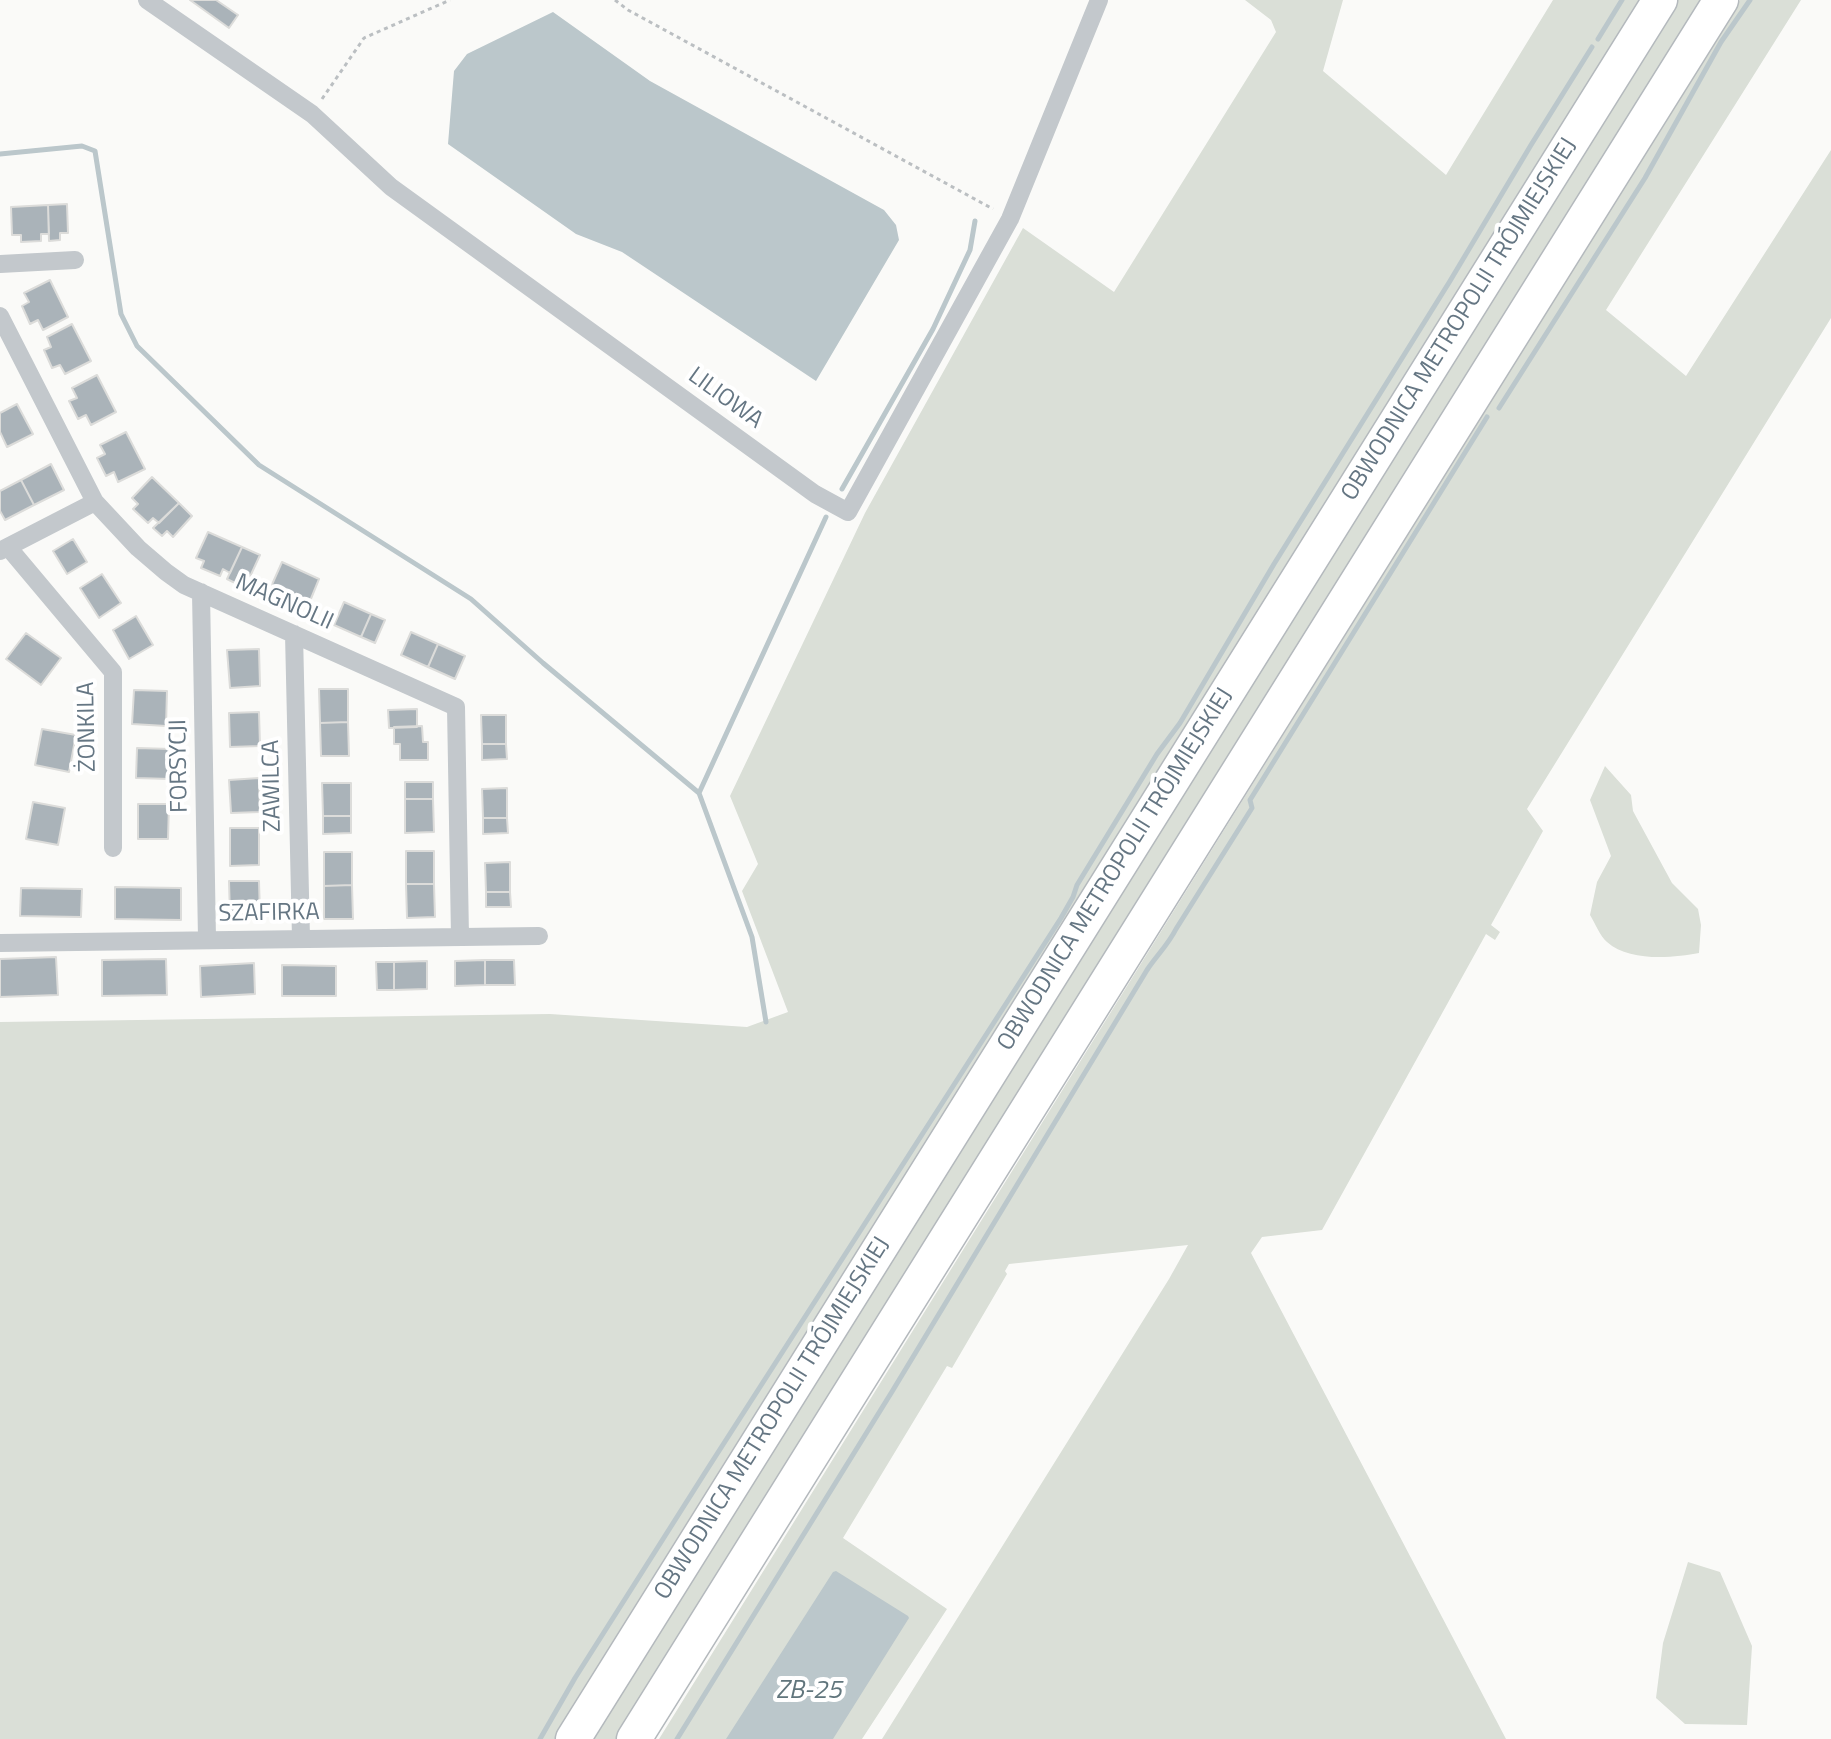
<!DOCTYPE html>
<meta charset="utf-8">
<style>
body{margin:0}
canvas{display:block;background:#fafaf8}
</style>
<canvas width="1831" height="1739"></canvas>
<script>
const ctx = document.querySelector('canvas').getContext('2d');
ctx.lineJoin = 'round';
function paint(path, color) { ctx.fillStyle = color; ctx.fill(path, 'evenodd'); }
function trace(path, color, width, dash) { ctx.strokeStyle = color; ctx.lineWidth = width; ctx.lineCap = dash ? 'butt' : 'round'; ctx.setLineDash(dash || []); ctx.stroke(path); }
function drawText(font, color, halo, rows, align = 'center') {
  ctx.font = font + ' "Titillium Web",sans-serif'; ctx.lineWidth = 8; ctx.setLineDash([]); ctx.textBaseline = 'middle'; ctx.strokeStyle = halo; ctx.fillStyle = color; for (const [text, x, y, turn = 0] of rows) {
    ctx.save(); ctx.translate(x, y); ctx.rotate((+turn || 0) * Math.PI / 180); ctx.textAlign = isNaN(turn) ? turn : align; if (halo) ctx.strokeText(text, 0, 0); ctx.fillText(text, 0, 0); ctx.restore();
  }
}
const green = new Path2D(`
 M1245,0h98l-20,71 123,104 107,-175h87l-1082,1739h-558v-717l550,-8 197,13 41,-15 -46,-121 16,-27 -28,-68 135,-283 158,-285 91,64 162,-260 -5,-12z
 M1672,0h36l-1082,1739h-35z
 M1740,0h61l-195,310 80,66 145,-226v168l-304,491 16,22 -52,94 9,7 -5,8 -9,-6 -164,296 -60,7 -11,16 255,486h-624l287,-460 19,-34 -179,19 -4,7 2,3 -55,94 -5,-2 -104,172 104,71 -85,130h-203z
 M1605,766l26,29 2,16 39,72 26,26 3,16 -2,28c-26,5 -70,9 -92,-11 -7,-6 -12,-19 -17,-27l7,-33 14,-26 -21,-56z
 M1688,1562l32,10 32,74 -5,79 -62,-1 -29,-26 7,-55z`);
const water = new Path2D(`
 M553,12l97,69 234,129 12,15 3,15 -83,141 -194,-129 -46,-18 -128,-90 6,-73 13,-17z
 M836,1571l72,45 1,2 -76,121h-107l107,-167z`);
const stream = new Path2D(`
 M1598,39l24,-39
 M0,154l82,-8 13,5 26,163 16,32 122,119 212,134 72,64 156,130
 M1499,408l146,-230 76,-136 29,-42
 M842,489l91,-160 37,-79 5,-29
 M766,1022l-14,-85 -53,-144 127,-276
 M540,1739l35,-61 133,-210 353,-550 12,-21 4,-12 80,-131 23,-31 94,-159 176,-283 81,-136 61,-98
 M677,1739l216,-349 254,-420c10,-15 21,-25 29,-41l76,-121 -2,-8 237,-383`);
const building = new Path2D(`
 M190,0h26l22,15 -9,13z
 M67,204l1,29h-8v7l-11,1 -1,-36z
 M48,205l1,29h-8v7l-20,1v-7h-9l-1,-28z
 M50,280l18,37 -25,13 -5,-10 -8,4 -8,-18 7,-4 -5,-9z
 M72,324l19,37 -26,13 -5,-9 -8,3 -8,-18 7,-3 -4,-10z
 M97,375l19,37 -25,13 -5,-10 -8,4 -9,-18 8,-3 -5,-10z
 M17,404l16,30 -26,13 -7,-15v-19z
 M126,432l19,37 -27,13 -4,-10 -8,4 -9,-18 8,-4 -5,-9z
 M51,464l13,26 -30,15 -13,-25z
 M152,477l27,26 -20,20 -6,-5 -5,5 -15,-14 5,-5 -6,-6z
 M21,480l13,25 -29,15 -5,-9v-20z
 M179,503l13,13 -19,21 -6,-6 -5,5 -9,-8z
 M208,532l34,15 -12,26 -7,-4 -3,7 -19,-8 3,-7 -8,-3z
 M73,539l14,23 -20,12 -14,-23z
 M242,547l18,8 -12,26 -8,-4 -3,7 -10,-5z
 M282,562l37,17 -11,27 -10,-5 -3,8 -19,-8 4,-8 -10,-4z
 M102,574l19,29 -22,15 -19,-30z
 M344,602l27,12 -10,23 -27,-12z
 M371,614l14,6 -10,23 -14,-6z
 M136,616l17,29 -24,14 -16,-29z
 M411,632l27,12 -10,23 -27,-12z
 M26,633l35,25 -20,27 -35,-26z
 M438,644l27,12 -10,23 -27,-12z
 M259,649l1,37 -30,2 -3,-38z
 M319,689h29v33l-28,1z
 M134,690l33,1 -1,35 -34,-2z
 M417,709v18l-28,1 -1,-18z
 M259,712l1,34 -30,1 -1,-34z
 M481,715h25v29h-24z
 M348,722l1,34h-28l-1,-33z
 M422,726l1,16h5v18h-28v-16h-6v-17z
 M42,729l34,6 -7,37 -34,-7z
 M482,744h24l1,15 -25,1z
 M137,748l34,1 -1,30 -34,-1z
 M259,778l1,34 -29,1 -2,-33z
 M405,782h28v17h-28z
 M322,783h29v33h-28z
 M507,788v30h-24l-1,-29z
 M405,799h28l1,33 -29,1z
 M33,802l32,6 -7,37 -32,-6z
 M138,804h31l-1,35h-30z
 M323,816h28v17l-28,1z
 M483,818h24l1,15 -25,1z
 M230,828h29v37l-29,1z
 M406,851h28v33h-28z
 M324,852h28v33l-28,1z
 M510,862v30h-24l-1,-29z
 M229,881h30l1,34 -30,1z
 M406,884h28l1,33 -28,1z
 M352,885l1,34h-29v-33z
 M115,887l66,1v32l-66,-1z
 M21,888l61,1 -1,28 -61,-1z
 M486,892h24l1,15h-25z
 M56,957l2,38 -58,2v-38z
 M166,959l1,36 -65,1v-36z
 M485,960v25l-30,1v-25z
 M485,960h29l1,25h-30z
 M427,961v28l-33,1v-28z
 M376,962h18v28h-17z
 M254,963l1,31 -54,3 -1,-31z
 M282,965l54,1v30h-54z`);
const path = new Path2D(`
 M615,0l13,10 365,199
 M322,99l42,-61 86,-38`);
const minor = new Path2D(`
 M147,0l165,114 79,73 424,307 33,18 162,-293 89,-219
 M0,264l75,-4
 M0,316l95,186 43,46 28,24 18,13 272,122 4,230
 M8,547l105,125v176
 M0,551l95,-49
 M201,592l6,347
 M294,634l7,304
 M0,943l539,-7`);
const motorway = new Path2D(`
 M573,1739l1087,-1739
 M634,1739l1087,-1739`);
const streetNames = [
 ["OBWODNICA METROPOLII TRÓJMIEJSKIEJ",1460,320,-58],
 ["LILIOWA",725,399,36],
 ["MAGNOLII",284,603,24],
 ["ŻONKILA",88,727,-91],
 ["FORSYCJI",180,766,-91],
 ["ZAWILCA",273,786,-91],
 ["OBWODNICA METROPOLII TRÓJMIEJSKIEJ",1116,870,-58],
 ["SZAFIRKA",269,914,-1],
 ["OBWODNICA METROPOLII TRÓJMIEJSKIEJ",773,1419,-58]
];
const waterNames = [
 ["ZB-25",809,1692]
];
paint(green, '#dadfd7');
paint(water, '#bbc7cb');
trace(stream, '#bbc7cb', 5);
paint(building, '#aab3b9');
trace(building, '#dcdcda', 2);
trace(motorway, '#b4b9bd', 37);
trace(path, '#bbbfc2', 3, [4, 4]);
trace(minor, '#c3c8cc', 18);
trace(motorway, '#fff', 34);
drawText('24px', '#657683', '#fff', streetNames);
drawText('italic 26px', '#60757c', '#fff', waterNames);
</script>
